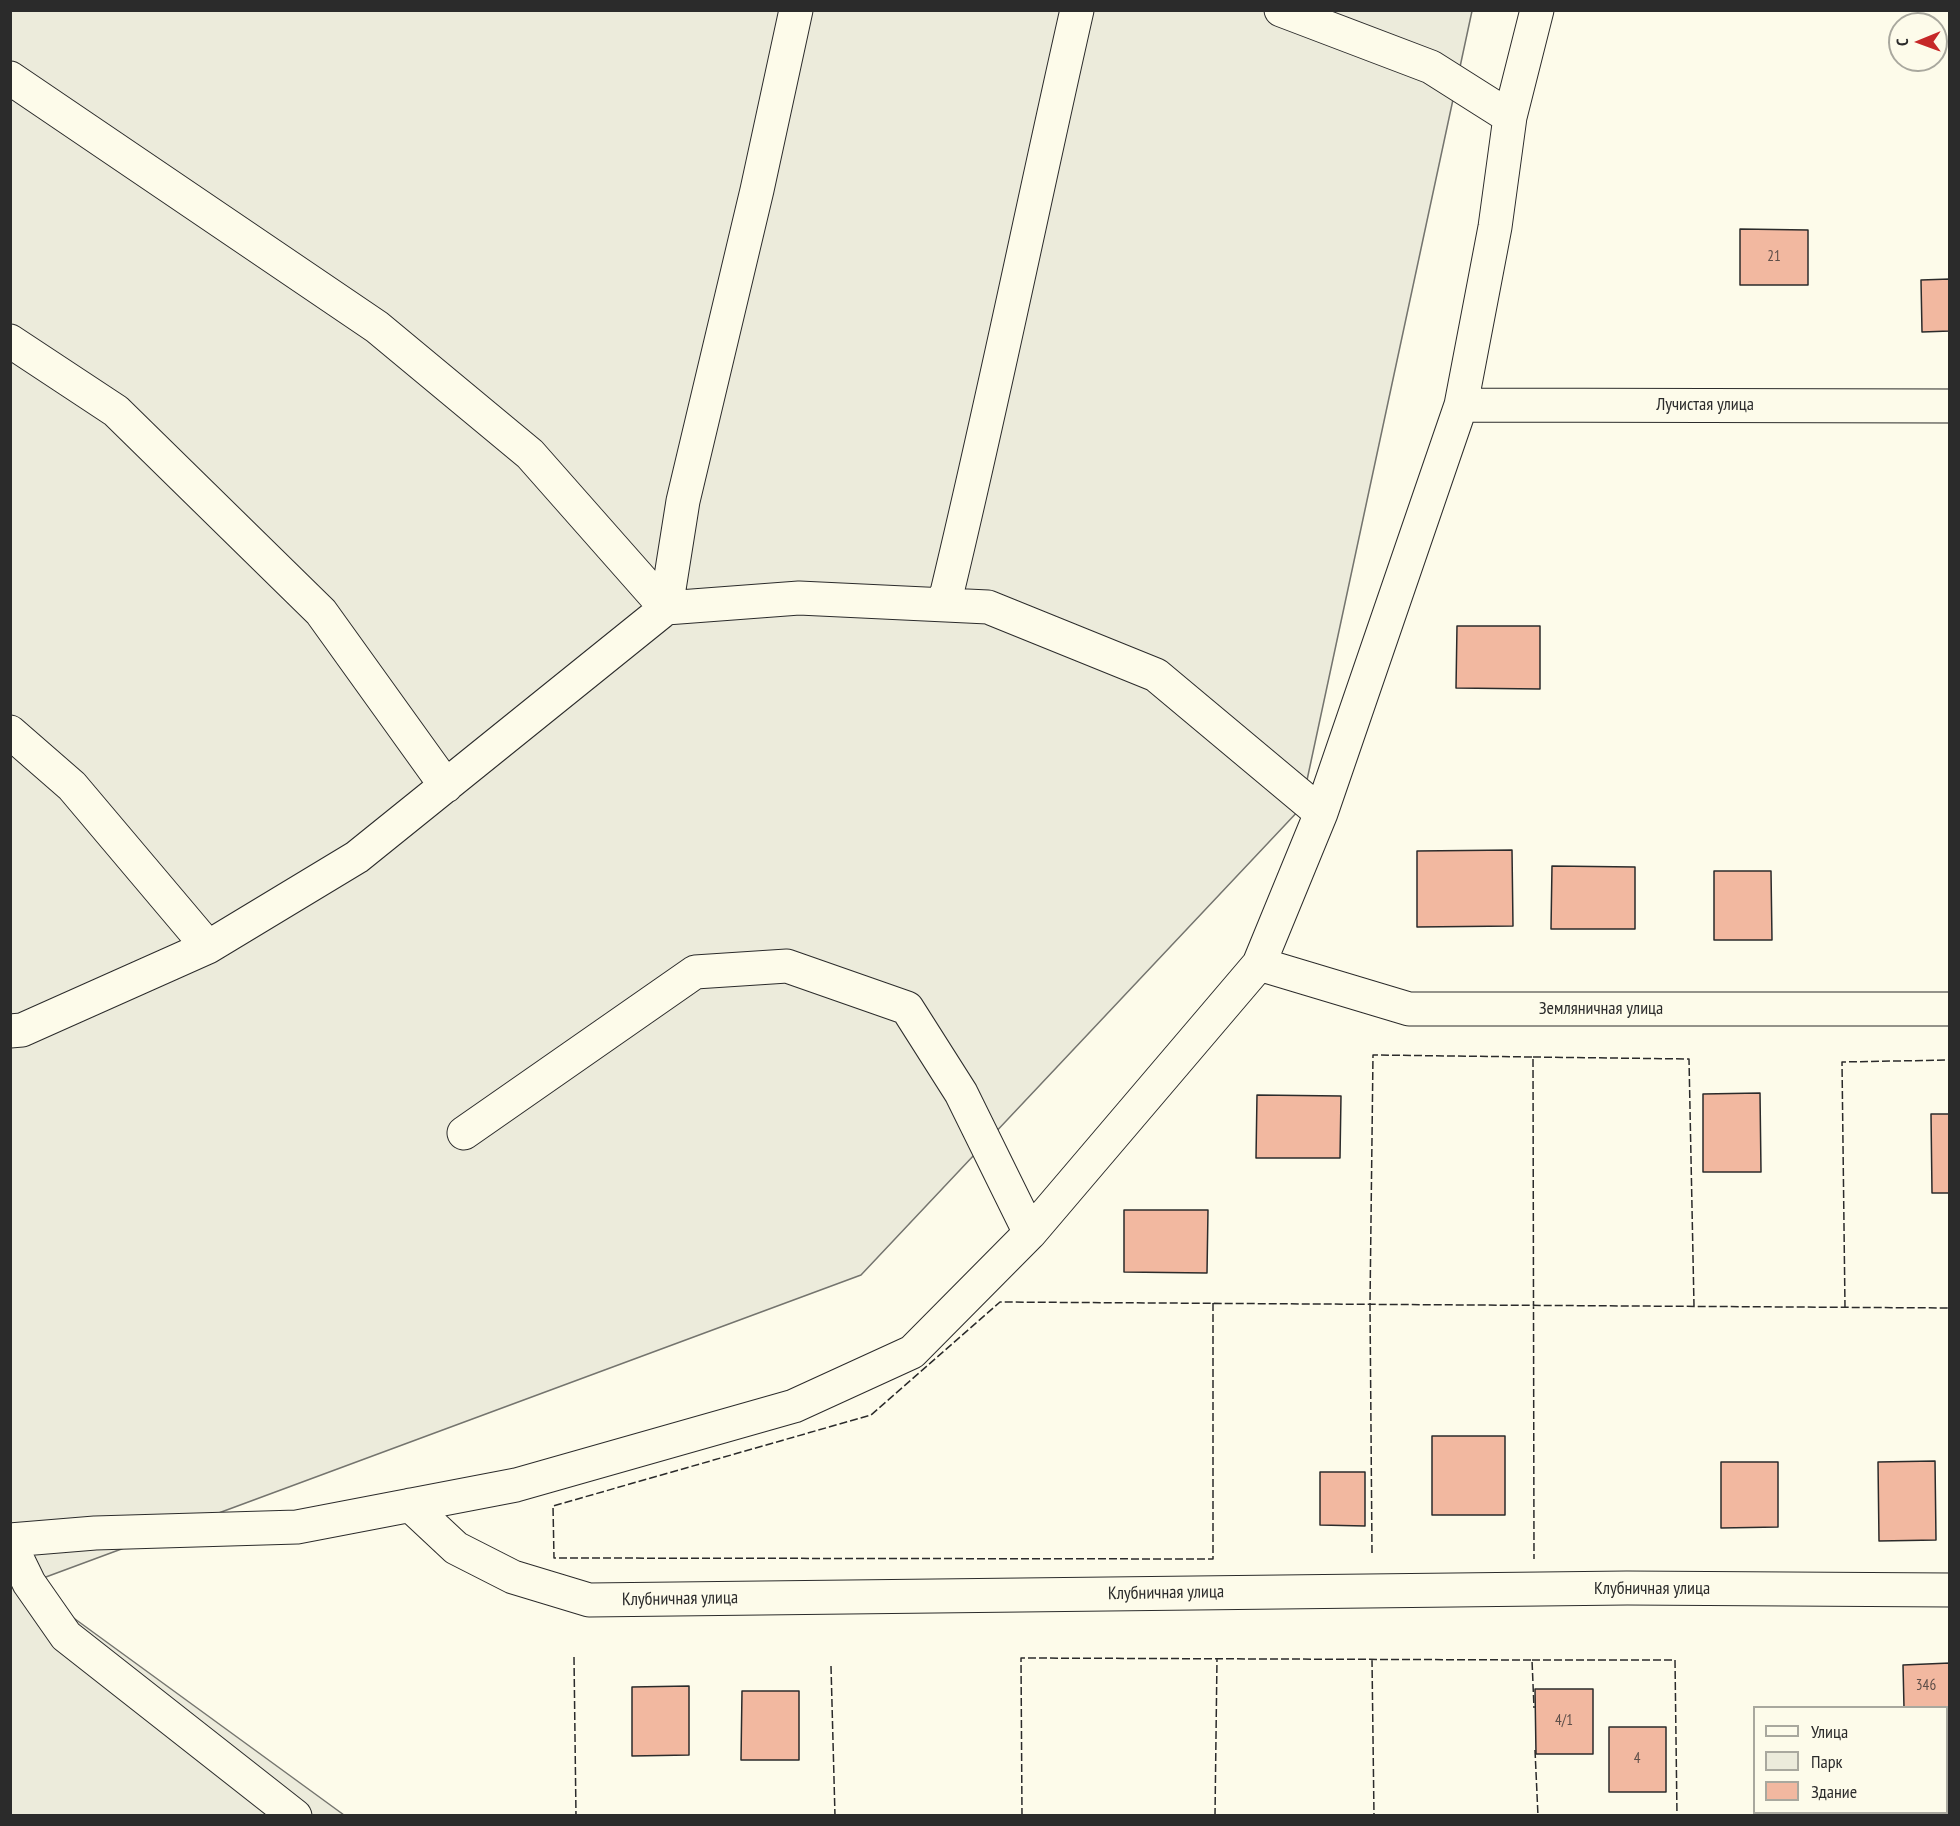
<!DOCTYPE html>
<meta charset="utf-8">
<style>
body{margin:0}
#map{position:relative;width:1960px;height:1826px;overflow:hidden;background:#fdfbea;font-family:"PT Sans Narrow",sans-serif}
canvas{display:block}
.frame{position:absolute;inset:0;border:12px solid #2b2b2b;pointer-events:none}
.legend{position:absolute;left:1753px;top:1706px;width:195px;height:108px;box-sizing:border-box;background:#fdfbea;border:2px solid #a9a89e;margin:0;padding:8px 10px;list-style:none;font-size:18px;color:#2b2b2b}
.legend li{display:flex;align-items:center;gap:12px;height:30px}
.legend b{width:30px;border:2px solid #a9a89e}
.north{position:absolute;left:1888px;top:12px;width:60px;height:60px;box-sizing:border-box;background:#fdfbea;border:2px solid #a9a89e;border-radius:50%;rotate:269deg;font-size:16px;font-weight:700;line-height:24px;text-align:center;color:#2b2b2b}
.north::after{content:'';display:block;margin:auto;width:21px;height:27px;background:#c62828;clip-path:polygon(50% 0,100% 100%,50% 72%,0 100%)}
</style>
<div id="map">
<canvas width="1960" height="1826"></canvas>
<div class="frame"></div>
<ul class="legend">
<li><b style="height:8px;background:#fdfbea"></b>Улица</li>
<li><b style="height:16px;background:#ecebdb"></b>Парк</li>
<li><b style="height:16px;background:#f2b8a0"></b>Здание</li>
</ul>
<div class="north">С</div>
</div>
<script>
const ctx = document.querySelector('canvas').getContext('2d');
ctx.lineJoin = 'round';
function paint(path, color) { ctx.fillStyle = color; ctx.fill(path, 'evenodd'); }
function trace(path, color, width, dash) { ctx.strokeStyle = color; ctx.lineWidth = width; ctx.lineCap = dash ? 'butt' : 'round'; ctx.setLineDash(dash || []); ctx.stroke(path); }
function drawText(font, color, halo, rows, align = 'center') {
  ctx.font = font + ' "PT Sans Narrow",sans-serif'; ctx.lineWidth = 4.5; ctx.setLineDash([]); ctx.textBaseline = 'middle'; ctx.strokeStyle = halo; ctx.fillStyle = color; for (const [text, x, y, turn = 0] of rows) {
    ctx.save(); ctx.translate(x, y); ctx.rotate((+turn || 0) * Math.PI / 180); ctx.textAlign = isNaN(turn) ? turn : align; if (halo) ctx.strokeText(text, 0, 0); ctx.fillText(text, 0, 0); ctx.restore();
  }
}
const green = new Path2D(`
 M11,11h1461l-171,797 -440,467 -834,309 317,231 -333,1z`);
const building = new Path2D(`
 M1740,229l68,1v55h-68z
 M1950,279v52l-28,1 -1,-52z
 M1457,626h83v63l-84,-1z
 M1512,850l1,76 -96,1v-76z
 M1552,866l83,1v62h-84z
 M1714,871h57l1,69h-58z
 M1760,1093l1,79h-58v-78z
 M1257,1095l84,1 -1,62h-84z
 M1931,1114h19v79h-18z
 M1124,1210h84l-1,63 -83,-1z
 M1432,1436h73v79h-73z
 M1935,1461l1,79 -57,1 -1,-79z
 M1721,1462h57v65l-57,1z
 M1320,1472h45v54l-45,-1z
 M1950,1663v46l-46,-1 -1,-43z
 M689,1686v69l-57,1v-69z
 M1535,1689h58v65h-57z
 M742,1691h57v69h-58z
 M1609,1727h57v65h-57z`);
const minor = new Path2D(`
 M1281,10l150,57 79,50
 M10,78l367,249 153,127 136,154
 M10,341l106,70 205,201 125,174
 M1461,405l489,1
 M944,605c48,-197 88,-397 133,-595
 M666,608l17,-107 74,-311 39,-180
 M10,732l62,54 136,161
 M1259,964l150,45h541
 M10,1031l12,-1 186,-83 149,-90 309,-249 133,-10 189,9 168,68 165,138
 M464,1133l231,-161 92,-6 120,42 54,85 69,140
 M410,1505l46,43 57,29 76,23 1038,-12 323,2
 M10,1540l85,-7 202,-6 219,-42 278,-79 118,-54 118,-119 229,-269 62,-151 140,-408 34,-178 15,-110 27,-107
 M10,1544l19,39 37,53 229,180`);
const fence = new Path2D(`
 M1533,1057l156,2 5,247
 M1213,1303v256l-659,-1 -1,-52 318,-91 129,-113 950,6
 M1845,1308l-3,-246 108,-2
 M1372,1553l-2,-249 3,-249 160,2 1,502
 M574,1657l2,159
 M1372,1659l2,157
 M1532,1660h143l2,156
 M831,1666l4,150
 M1535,1750l3,66
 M1022,1816l-1,-158 511,2 2,48
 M1215,1816l2,-158`);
const numberNames = [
 ["21",1774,257],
 ["346",1926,1686],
 ["4/1",1564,1721],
 ["4",1637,1759]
];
const streetNames = [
 ["Лучистая улица",1705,405],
 ["Земляничная улица",1601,1009],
 ["Клубничная улица",1652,1589],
 ["Клубничная улица",1166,1593,-1],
 ["Клубничная улица",680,1599,-1]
];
paint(green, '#ecebdb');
trace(green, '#74746e', 1.5);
paint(building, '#f2b8a0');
trace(building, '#2b2b2b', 1.5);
trace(minor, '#2b2b2b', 35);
trace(minor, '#fdfbea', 33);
trace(fence, '#2b2b2b', 1.5, [8, 3]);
drawText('15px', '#5d4e48', null, numberNames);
drawText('18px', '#2b2b2b', '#fdfbea', streetNames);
</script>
